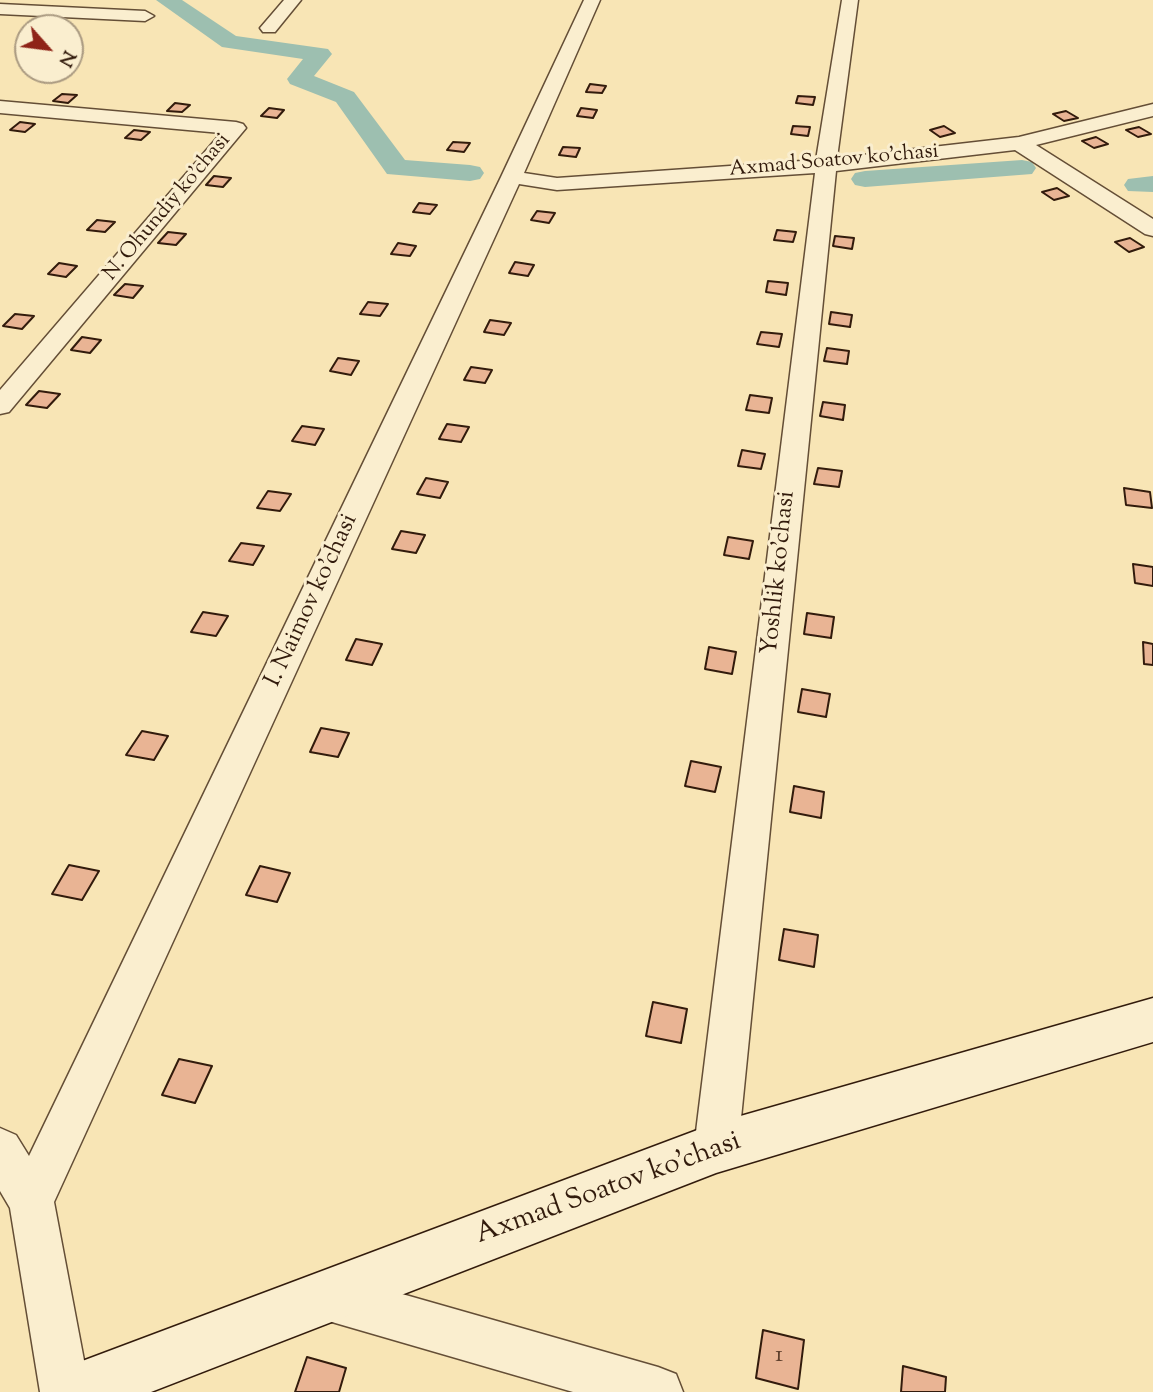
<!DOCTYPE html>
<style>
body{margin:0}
#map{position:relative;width:1153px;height:1392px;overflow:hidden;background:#f8e5b5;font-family:"Sorts Mill Goudy",serif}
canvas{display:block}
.north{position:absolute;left:14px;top:14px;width:70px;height:70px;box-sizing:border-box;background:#faeecf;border:2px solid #aa9a81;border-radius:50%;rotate:118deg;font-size:19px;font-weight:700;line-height:28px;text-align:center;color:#321b0c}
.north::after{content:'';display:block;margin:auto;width:24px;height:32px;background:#8f2418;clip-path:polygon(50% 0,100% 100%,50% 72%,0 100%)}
</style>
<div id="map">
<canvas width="1153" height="1392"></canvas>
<div class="north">N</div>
</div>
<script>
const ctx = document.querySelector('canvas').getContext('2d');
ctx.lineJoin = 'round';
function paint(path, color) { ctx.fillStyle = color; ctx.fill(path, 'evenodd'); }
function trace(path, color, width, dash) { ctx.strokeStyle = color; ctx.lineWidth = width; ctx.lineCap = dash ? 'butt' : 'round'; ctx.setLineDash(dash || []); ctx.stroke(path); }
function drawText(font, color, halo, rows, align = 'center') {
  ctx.font = font + ' "Sorts Mill Goudy",serif'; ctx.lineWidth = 6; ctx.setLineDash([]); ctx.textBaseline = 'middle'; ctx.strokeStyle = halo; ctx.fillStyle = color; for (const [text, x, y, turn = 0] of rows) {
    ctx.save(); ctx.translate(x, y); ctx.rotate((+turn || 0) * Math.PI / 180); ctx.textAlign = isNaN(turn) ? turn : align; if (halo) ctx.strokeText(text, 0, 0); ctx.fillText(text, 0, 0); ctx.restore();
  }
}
const canal = new Path2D(`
 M156,0h26l54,36 92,13 4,5 -18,22 40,16 51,68 65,5 10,2 4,6 -4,6 -10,2 -83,-7 -51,-72 -46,-18 -3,-5 16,-20 -81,-12z
 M1022,160l10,2 4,6 -4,6 -167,13 -10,-2 -4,-6 4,-6 10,-2z
 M1153,176v16l-25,-1 -4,-6 4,-6z`);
const building = new Path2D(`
 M590,84l16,2 -4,7 -16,-1z
 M62,94l15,1 -9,8 -15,-2z
 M798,96l17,1 -2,8 -17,-2z
 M175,103l15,2 -8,7 -15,-1z
 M269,108l15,2 -7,8 -16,-2z
 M581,108l16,2 -4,8 -16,-2z
 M1066,111l12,7 -14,3 -11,-7z
 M20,122l15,2 -10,8 -15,-2z
 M793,126l17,1 -2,9 -17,-2z
 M944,126l11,7 -15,4 -10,-7z
 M1139,127l12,7 -13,3 -12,-7z
 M134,130l16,2 -9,8 -16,-2z
 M1096,137l12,7 -14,4 -12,-7z
 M453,142l17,1 -6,9 -17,-2z
 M563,147l17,1 -4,9 -17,-2z
 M214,176l17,2 -8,9 -17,-2z
 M1057,188l12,8 -15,4 -12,-8z
 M419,203l18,2 -7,9 -17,-2z
 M537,211l18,2 -6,10 -18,-3z
 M97,220l18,2 -10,10 -18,-2z
 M777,230l19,2 -3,10 -19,-2z
 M168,232l18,2 -10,11 -18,-2z
 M835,236l19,2 -2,11 -19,-3z
 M1130,238l14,9 -15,5 -14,-10z
 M398,243l18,3 -6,10 -19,-2z
 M515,262l19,3 -6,11 -19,-3z
 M59,263l18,3 -11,11 -18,-3z
 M768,281l20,2 -2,12 -20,-3z
 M125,284l18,2 -10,12 -19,-3z
 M368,302l20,2 -8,12 -20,-2z
 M831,312l21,3 -2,12 -21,-3z
 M15,314l19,2 -12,13 -19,-3z
 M490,320l21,3 -7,12 -20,-3z
 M761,332l21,2 -3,13 -22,-3z
 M82,337l19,3 -11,13 -19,-3z
 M827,348l22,3 -2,13 -23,-3z
 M338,358l21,3 -8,14 -21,-4z
 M471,367l21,3 -7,13 -21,-3z
 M39,391l21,3 -13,14 -21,-3z
 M750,395l22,3 -3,15 -23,-3z
 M823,402l22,3 -2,15 -23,-4z
 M447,424l22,3 -8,15 -22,-3z
 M302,426l22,3 -9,16 -23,-4z
 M742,450l23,4 -4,15 -23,-3z
 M818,468l24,3 -3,16 -25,-3z
 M426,478l22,4 -8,16 -23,-4z
 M1124,488l26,4 2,16 -26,-3z
 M268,491l23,3 -11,17 -23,-3z
 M401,531l24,4 -9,18 -24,-4z
 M728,537l25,4 -4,18 -25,-4z
 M241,543l23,3 -11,19 -24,-4z
 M1133,564l20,3v19l-18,-3z
 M203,612l25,4 -12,20 -25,-4z
 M807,613l27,4 -3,21 -27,-4z
 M356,639l26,5 -10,21 -26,-5z
 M1143,642l10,2v21l-9,-1z
 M709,647l27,5 -4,22 -27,-5z
 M802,689l28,5 -4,23 -28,-5z
 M321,728l28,5 -11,24 -28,-5z
 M142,731l26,5 -14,24 -28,-5z
 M691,761l30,6 -6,25 -30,-6z
 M794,786l30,6 -3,26 -31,-6z
 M69,865l30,6 -17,29 -30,-6z
 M260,866l30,7 -13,29 -31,-7z
 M784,929l34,6 -4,32 -35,-7z
 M653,1002l34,7 -6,34 -35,-7z
 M179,1059l33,7 -17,37 -33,-8z
 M763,1330l41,10 -6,49 -42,-11z
 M307,1357l39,11 -7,24h-44z
 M903,1366l43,11 -1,15h-44z`);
const street = new Path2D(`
 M284,0h17l-26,32h-12l-3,-4z
 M584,0h16l-76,173 33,5 259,-18 26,-160h16l-21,158 182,-21 134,-33v12l-117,29 117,74v17l-8,-2 -130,-84 -179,21 -98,977 -6,15 -16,7 -16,-7 -6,-15 121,-975 -258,17 -38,-6 -465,1018 36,190h-50l-30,-184 -10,-17v-63l16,7 13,21 472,-979z
 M0,4l145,7 9,5 -9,5 -145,-7z
 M0,101l236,21 7,2 3,4 -237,284 -9,2v-24l221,-257 -221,-20z
 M325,1272l333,95 18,7 7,18h-110l-248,-72 -17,-7 -7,-17 7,-17z`);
const secondary = new Path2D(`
 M1153,998v44l-437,131 -565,219h-103l9,-20 20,-9 639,-240z`);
const farStreetnames = [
 ["Axmad Soatov ko'chasi",834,162,-5],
 ["N. Ohundiy ko'chasi",168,208,-50]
];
const streetNames = [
 ["Yoshlik ko'chasi",780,573,-84],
 ["I. Naimov ko'chasi",313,601,-65]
];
const nearNumbernames = [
 ["1",779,1357]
];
const nearStreetnames = [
 ["Axmad Soatov ko'chasi",609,1190,-20]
];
paint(canal, '#9dbfb0');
paint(building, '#e9b494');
trace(building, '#321b0c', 2);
trace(street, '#644e36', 3);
trace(secondary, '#321b0c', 3);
paint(street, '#faeecf');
paint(secondary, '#faeecf');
drawText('21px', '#321b0c', '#faeecf', farStreetnames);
drawText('24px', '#321b0c', '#faeecf', streetNames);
drawText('24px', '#60412e', null, nearNumbernames);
drawText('28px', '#321b0c', '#faeecf', nearStreetnames);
</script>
